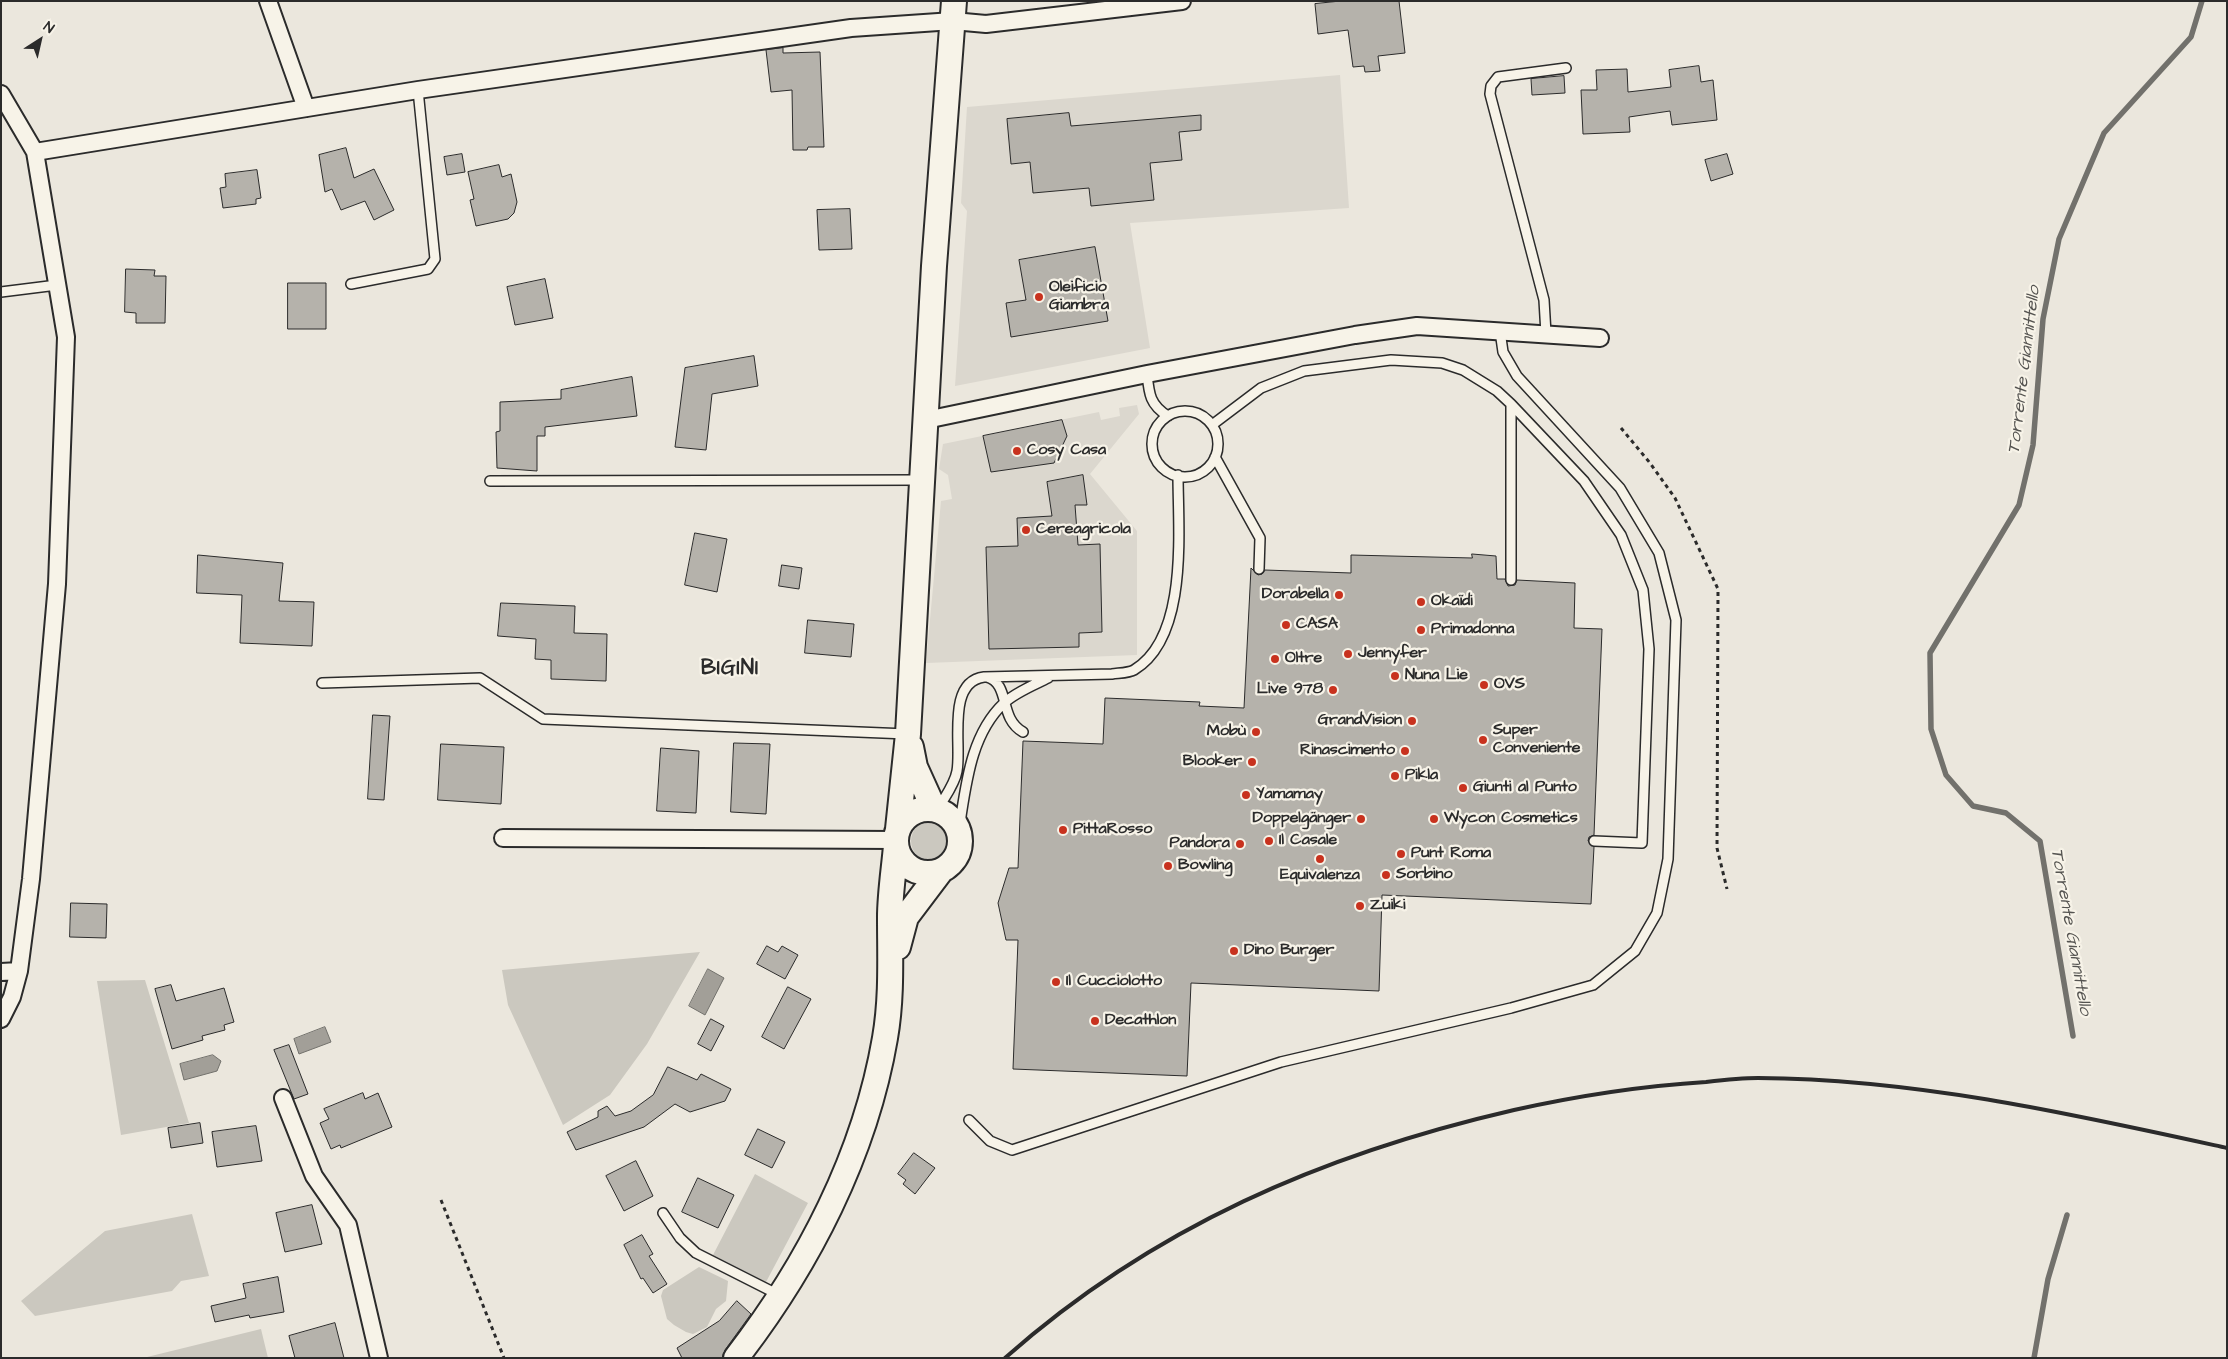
<!DOCTYPE html>
<meta charset="utf-8">
<style>
body{margin:0}
#map{position:relative;width:2228px;height:1359px;overflow:hidden;background:#ebe7dd;font-family:"Architects Daughter",sans-serif}
canvas{display:block}
.frame{position:absolute;inset:0;border:2px solid #2b2b2b;pointer-events:none}
.north{position:absolute;left:15px;top:15px;width:50px;height:50px;-webkit-text-stroke:4px #f7f3e8;paint-order:stroke;rotate:35deg;font-size:14px;font-weight:700;line-height:20px;text-align:center;color:#2b2b2b}
.north::after{content:'';display:block;margin:auto;width:18px;height:22px;background:#2b2b2b;clip-path:polygon(50% 0,100% 100%,50% 72%,0 100%)}
</style>
<div id="map">
<canvas width="2228" height="1359"></canvas>
<div class="frame"></div>
<div class="north">N</div>
</div>
<script>
const ctx = document.querySelector('canvas').getContext('2d');
ctx.lineJoin = 'round';
function paint(path, color) { ctx.fillStyle = color; ctx.fill(path, 'evenodd'); }
function trace(path, color, width, dash) { ctx.strokeStyle = color; ctx.lineWidth = width; ctx.lineCap = dash ? 'butt' : 'round'; ctx.setLineDash(dash || []); ctx.stroke(path); }
function drawText(font, color, halo, rows, align = 'center') {
  ctx.font = font + ' "Architects Daughter",sans-serif'; ctx.lineWidth = 4.5; ctx.setLineDash([]); ctx.textBaseline = 'middle'; ctx.strokeStyle = halo; ctx.fillStyle = color; for (const [text, x, y, turn = 0] of rows) {
    ctx.save(); ctx.translate(x, y); ctx.rotate((+turn || 0) * Math.PI / 180); ctx.textAlign = isNaN(turn) ? turn : align; if (halo) ctx.strokeText(text, 0, 0); ctx.fillText(text, 0, 0); ctx.restore();
  }
}
const built = new Path2D(`
 M1340,75l9,133 -219,15 20,125 -195,38 12,-175 -6,-8 6,-96z
 M1137,405l2,9 -49,60 47,57v124l-211,8 15,-162 11,-2 -4,-24 -9,-6 4,-25 156,-32 2,8 19,-4 -1,-8z`);
const green = new Path2D(`
 M911 841a20 20 0 1 1 40 0a20 20 0 1 1-40 0Z
 M700,952l-53,92 -37,51 -47,30 -55,-120 -6,-35z
 M145,980l44,143 -68,12 -24,-154z
 M755,1174l53,29 -42,79 -53,-27z
 M192,1214l17,62 -28,5 -9,10 -137,25 -14,-15 84,-70z
 M699,1267l29,14 -2,20 -10,8 -9,18 -14,7 -7,-2 -12,-7 -7,-6 -6,-23 2,-6z
 M261,1329l7,29h-125z`);
const water = new Path2D(`
 M708,969l16,9 -19,37 -16,-9z
 M325,1027l6,15 -32,12 -5,-15z
 M213,1055l8,6 -4,10 -33,9 -4,-16z`);
const stream = new Path2D(`
 M2073,1036l-33,-195 -34,-28 -33,-7 -27,-31 -15,-46 -1,-76 89,-148 14,-60 10,-126 16,-80 45,-106 87,-96 11,-36
 M2034,1358l14,-79 19,-64`);
const building = new Path2D(`
 M1341,1h58l6,52 -27,3 2,15 -15,1 -1,-6 -11,1 -5,-37 -30,4 -3,-30z
 M783,48v5l37,-1 4,95h-16l-1,3h-14l-1,-60 -21,2 -5,-42z
 M1699,66l2,16 12,-2 4,40 -45,5 -2,-14 -41,6 1,15 -47,2 -2,-44h16l-1,-20 31,-1 1,23 43,-5 -2,-17z
 M1564,76l1,17 -33,2 -1,-16z
 M1069,113l2,13 130,-11v15l-22,2 3,28 -32,3 4,37 -63,6 -2,-18 -56,5 -3,-31 -19,2 -4,-45z
 M346,148l8,30 20,-9 20,41 -20,10 -9,-19 -24,9 -9,-21 -7,3 -6,-37z
 M462,154l3,18 -18,3 -3,-18z
 M1727,154l6,20 -22,7 -6,-21z
 M499,165l3,12 9,-3 6,28 -3,11 -6,6 -32,7 -6,-26 4,-1 -6,-27z
 M257,170l4,28 -5,1v5l-33,4 -3,-20 6,-1 -1,-13z
 M850,209l2,40 -33,1 -2,-40z
 M1095,247l13,74 -97,16 -5,-34 20,-3 -7,-40z
 M126,269l29,1 -1,6h12l-1,47h-29v-10l-11,-1z
 M545,279l8,39 -38,7 -8,-38z
 M288,283h38v46h-38z
 M754,356l4,30 -46,8 -6,56 -31,-3 10,-79z
 M632,377l5,39 -92,11v9h-8v35l-40,-3 -1,-36 4,-1v-29l61,-3v-9z
 M1062,420l5,16 -13,27 -63,9 -8,-36z
 M1083,475l4,30h-12l3,40 22,-1 2,88 -23,1v14l-90,2 -3,-102 32,-1 -1,-28 35,-2 -5,-34z
 M695,533l32,6 -10,53 -32,-7z
 M1472,554l24,2 1,23h8l3,7 7,-1 2,-5 58,3 -1,45 28,1 -8,206 -5,2 -1,4 6,6 -3,57 -209,-9 -3,96 -188,-8 -4,93 -174,-7 5,-129h-12l-8,-37 11,-35h9l5,-127 80,3 2,-46 95,4 -1,4 45,2 7,-140 7,7 4,-1 3,-4 86,3v-18l121,3z
 M198,555l85,8 -4,38 35,1 -2,44 -72,-3 2,-48 -45,-2z
 M782,565l20,3 -3,21 -20,-3z
 M501,603l74,3 -1,27 33,1 -1,47 -55,-2v-19l-16,-1 1,-20 -38,-3z
 M808,620l46,4 -3,33 -46,-4z
 M373,715l17,1 -6,84 -16,-1z
 M734,743l36,1 -4,70 -35,-2z
 M441,744l63,3 -3,57 -63,-4z
 M661,748l38,3 -3,62 -39,-2z
 M71,903l36,1 -1,34 -36,-1z
 M767,946l11,6 4,-6 16,9 -13,24 -28,-15z
 M171,985l5,16 48,-13 10,34 -10,3 1,5 -23,6 1,4 -31,9 -17,-60z
 M788,987l23,12 -27,50 -22,-12z
 M711,1019l13,7 -13,25 -13,-7z
 M289,1045l19,49 -14,5 -20,-49z
 M668,1067l29,13 4,-6 30,15 -6,12 -35,11 -15,-8 -31,23 -68,23 -9,-18 31,-15v-6l9,-5 8,10 16,-5 22,-16z
 M363,1093l2,6 13,-6 14,34 -51,21 -1,-3 -9,4 -11,-26 9,-4 -5,-10z
 M200,1123l3,20 -32,5 -3,-20z
 M256,1126l6,35 -45,6 -5,-35z
 M758,1129l27,13 -13,26 -27,-13z
 M914,1153l21,15 -20,26 -12,-10 3,-4 -8,-6z
 M636,1161l17,35 -29,15 -18,-35z
 M698,1178l36,17 -16,33 -36,-16z
 M312,1205l10,39 -37,8 -9,-39z
 M642,1235l11,19 -4,2 18,28 -14,9 -10,-15 -2,1 -17,-34z
 M278,1277l6,35 -34,6 -1,-3 -34,7 -4,-16 35,-8 -3,-14z
 M737,1301l14,13 -26,36 -3,8h-40l-5,-10 42,-27z
 M335,1323l9,35h-49l-6,-22z`);
const path = new Path2D(`
 M1621,428l29,35 25,35 43,91 -1,259 10,41
 M441,1200l63,158`);
const lane = new Path2D(`
 M351,284l77,-15 7,-10 -17,-169
 M1,292l56,-7
 M1546,334l-2,-34 -54,-206 1,-8 7,-9 68,-9
 M1147,374c2,20 3,31 21,42
 M1511,404l73,77 37,54 22,55 6,59 -7,194 -48,-2
 M1152 444a33 33 0 1 1 66 0a33 33 0 1 1-66 0Z
 M1212,425l49,-37 43,-17 87,-11 51,3 21,7 34,21 14,13v176
 M1215,457l45,81 -1,31
 M490,481l432,-1
 M987,677c24,7 11,41 36,55
 M322,683l158,-5 63,41 364,15
 M938,809c6,-11 17,-25 19,-38 5,-26 -11,-89 27,-94l128,-3c7,-1 17,-1 22,-4 55,-33 44,-140 44,-195
 M959,829c7,-43 11,-94 45,-126 12,-11 30,-18 44,-25
 M969,1120l21,21 22,9 269,-88 230,-54 82,-23 42,-34 22,-38 11,-54 8,-239 -17,-67 -39,-65 -103,-112 -14,-24 -3,-21
 M663,1213l17,25 16,15 83,42`);
const street = new Path2D(`
 M268,1l38,107
 M1,94l34,58 31,185 -9,247 -26,295 -12,92 -7,26 -11,22
 M35,152l383,-62 433,-62 102,-7 33,3 196,-23
 M926,420l221,-46 208,-39 62,-9 183,12
 M503,838l393,2
 M1,972l18,-1
 M283,1098l31,78 34,49 31,133`);
const secondary = new Path2D(`
 M911,747l4,20 19,42
 M896 841a32 32 0 1 1 64 0a32 32 0 1 1-64 0Z
 M898,829l10,-95 26,-468 20,-265
 M898,947l8,-30 34,-45
 M736,1358c72,-93 129,-203 149,-320 7,-40 5,-80 5,-121 0,-23 4,-48 6,-71`);
const rail = new Path2D(`
 M1005,1358c148,-131 318,-204 509,-248 63,-14 127,-24 192,-28 17,-2 35,-4 52,-4 159,1 314,36 469,70`);
const markers = [
 [1039,297,5,"#c8321e"],
 [1017,451,5,"#c8321e"],
 [1026,530,5,"#c8321e"],
 [1339,595,5,"#c8321e"],
 [1421,602,5,"#c8321e"],
 [1286,625,5,"#c8321e"],
 [1421,630,5,"#c8321e"],
 [1348,654,5,"#c8321e"],
 [1275,659,5,"#c8321e"],
 [1395,676,5,"#c8321e"],
 [1484,685,5,"#c8321e"],
 [1333,690,5,"#c8321e"],
 [1412,721,5,"#c8321e"],
 [1256,732,5,"#c8321e"],
 [1483,740,5,"#c8321e"],
 [1405,751,5,"#c8321e"],
 [1252,762,5,"#c8321e"],
 [1395,776,5,"#c8321e"],
 [1463,788,5,"#c8321e"],
 [1246,795,5,"#c8321e"],
 [1361,819,5,"#c8321e"],
 [1434,819,5,"#c8321e"],
 [1063,830,5,"#c8321e"],
 [1269,841,5,"#c8321e"],
 [1240,844,5,"#c8321e"],
 [1401,854,5,"#c8321e"],
 [1320,859,5,"#c8321e"],
 [1168,866,5,"#c8321e"],
 [1386,875,5,"#c8321e"],
 [1360,906,5,"#c8321e"],
 [1234,951,5,"#c8321e"],
 [1056,982,5,"#c8321e"],
 [1095,1021,5,"#c8321e"]
];
const poiNames = [
 ["Oleificio",1049,288],
 ["Giambra",1049,306],
 ["Cosy Casa",1027,451],
 ["Cereagricola",1036,530],
 ["Dorabella",1329,595,"right"],
 ["Okaïdi",1431,602],
 ["CASA",1296,625],
 ["Primadonna",1431,630],
 ["Jennyfer",1358,654],
 ["Oltre",1285,659],
 ["Nuna Lie",1405,676],
 ["OVS",1494,685],
 ["Live 978",1323,690,"right"],
 ["GrandVision",1402,721,"right"],
 ["Super",1493,731],
 ["Conveniente",1493,749],
 ["Mobù",1246,732,"right"],
 ["Rinascimento",1395,751,"right"],
 ["Blooker",1242,762,"right"],
 ["Pikla",1405,776],
 ["Giunti al Punto",1473,788],
 ["Yamamay",1256,795],
 ["Doppelgänger",1351,819,"right"],
 ["Wycon Cosmetics",1444,819],
 ["PittaRosso",1073,830],
 ["Il Casale",1279,841],
 ["Pandora",1230,844,"right"],
 ["Punt Roma",1411,854],
 ["Bowling",1178,866],
 ["Sorbino",1396,875],
 ["Equivalenza",1320,876,"center"],
 ["Zuiki",1370,906],
 ["Dino Burger",1244,951],
 ["Il Cucciolotto",1066,982],
 ["Decathlon",1105,1021]
];
const waterNames = [
 ["Torrente Giannittello",2025,370,-83],
 ["Torrente Giannittello",2070,932,80]
];
const districtNames = [
 ["BIGINI",730,670]
];
paint(built, '#dbd7ce');
paint(green, '#cbc8bf');
paint(water, '#a29f98');
trace(water, '#72716c', 1);
trace(stream, '#72716c', 5.5);
paint(building, '#b5b2ab');
trace(building, '#2b2b2b', 1);
trace(lane, '#2b2b2b', 12);
trace(street, '#2b2b2b', 20);
trace(secondary, '#2b2b2b', 28);
trace(path, '#2b2b2b', 3, [4, 4]);
trace(lane, '#f7f3e8', 9);
trace(street, '#f7f3e8', 16);
trace(secondary, '#f7f3e8', 24);
trace(rail, '#2b2b2b', 4);
for (const [x, y, r, color] of markers) { const dot = new Path2D(); dot.arc(x, y, r, 0, 2 * Math.PI); ctx.fillStyle = color; ctx.fill(dot); trace(dot, '#f7f3e8', 2); }
drawText('bold 16px', '#2b2b2b', '#f7f3e8', poiNames, 'left');
drawText('italic 18px', '#555451', '#f7f3e8', waterNames);
ctx.letterSpacing = '1px';
drawText('bold 21px', '#2b2b2b', '#f7f3e8', districtNames);
ctx.letterSpacing = '0px';
</script>
